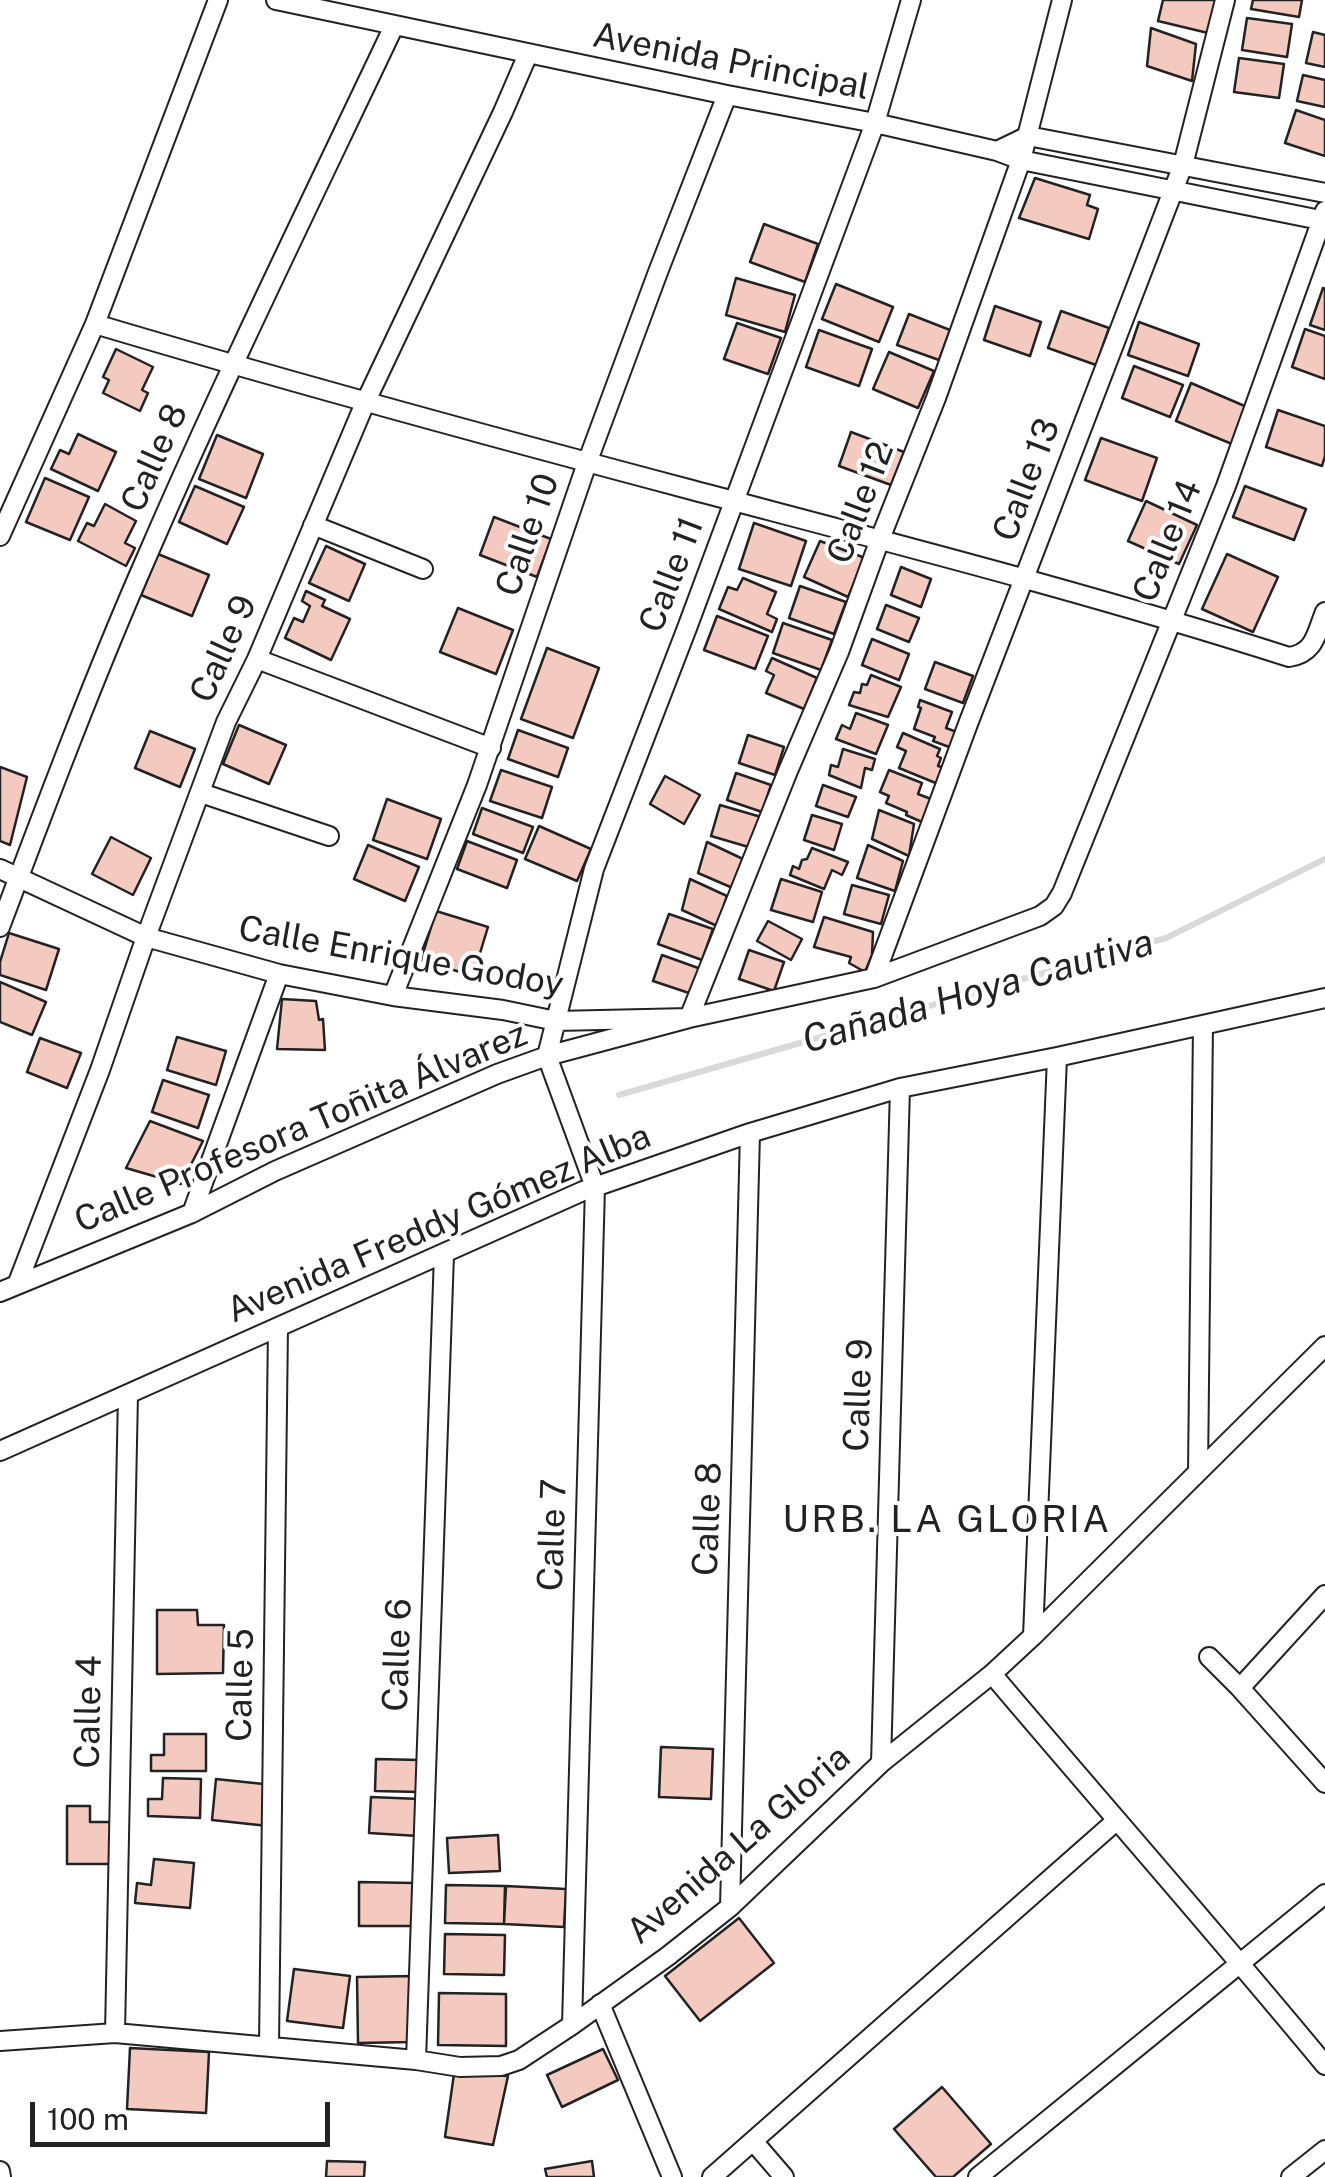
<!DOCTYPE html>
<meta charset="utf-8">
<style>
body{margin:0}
#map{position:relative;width:1325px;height:2177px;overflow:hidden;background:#fff;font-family:"Public Sans",sans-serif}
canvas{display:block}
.scale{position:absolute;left:30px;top:2102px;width:300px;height:45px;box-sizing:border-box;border:5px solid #222;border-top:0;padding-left:12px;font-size:30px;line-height:35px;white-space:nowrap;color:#222;-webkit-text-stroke:8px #fff;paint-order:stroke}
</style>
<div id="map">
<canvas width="1325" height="2177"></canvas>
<div class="scale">100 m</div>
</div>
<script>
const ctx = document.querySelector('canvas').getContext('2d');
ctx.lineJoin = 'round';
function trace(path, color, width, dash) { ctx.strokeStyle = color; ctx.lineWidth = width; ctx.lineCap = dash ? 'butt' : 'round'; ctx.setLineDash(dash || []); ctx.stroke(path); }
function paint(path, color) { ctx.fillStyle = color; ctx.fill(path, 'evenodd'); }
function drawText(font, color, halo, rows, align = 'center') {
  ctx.font = font + ' "Public Sans",sans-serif'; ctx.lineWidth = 8; ctx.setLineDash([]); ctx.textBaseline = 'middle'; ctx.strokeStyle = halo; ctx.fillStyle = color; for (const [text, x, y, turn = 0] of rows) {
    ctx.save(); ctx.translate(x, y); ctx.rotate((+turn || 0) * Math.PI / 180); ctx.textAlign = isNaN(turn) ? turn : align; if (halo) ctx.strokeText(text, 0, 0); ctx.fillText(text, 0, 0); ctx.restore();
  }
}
const stream = new Path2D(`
 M619,1095l547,-157 159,-79`);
const building = new Path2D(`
 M1163,0h53l-8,33 -50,-12z
 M1253,0h49l-3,17 -48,-8z
 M1247,18l45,6 -5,33 -45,-7z
 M1151,28l45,16 -4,37 -45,-15z
 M1313,32l12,3v32l-19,-4z
 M1239,58l45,6 -5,34 -45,-6z
 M1303,75l22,5v27l-28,-6z
 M1296,110l29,10v36l-40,-13z
 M1035,178l55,17 -3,10 11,4 -9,30 -70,-21z
 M764,224l54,20 -13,38 -55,-20z
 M736,278l59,17 -10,37 -59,-17z
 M836,284l57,23 -14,35 -57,-23z
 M1323,288l2,1v41l-15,-5z
 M995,306l46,16 -11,34 -46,-16z
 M1061,311l48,17 -13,37 -48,-17z
 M909,314l41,16 -11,30 -42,-15z
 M1139,322l60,22 -11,32 -60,-21z
 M737,323l44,15 -13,36 -44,-15z
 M1305,329l20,7v43l-33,-12z
 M819,330l53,19 -13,37 -53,-19z
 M116,349l37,18 -11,23 6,3 -8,18 -37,-18 6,-13 -6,-3z
 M889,352l45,19 -16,37 -45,-19z
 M1134,366l49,19 -13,32 -48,-19z
 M1191,383l56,24 -15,37 -56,-23z
 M1278,410l47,16v30l-3,10 -56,-19z
 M851,432l53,20 -13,33 -52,-19z
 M78,434l38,18 -18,39 -47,-22 9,-19 9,4z
 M217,435l46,19 -17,44 -47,-19z
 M1101,438l56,20 -15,43 -57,-21z
 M45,478l44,19 -19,43 -44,-18z
 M195,486l49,21 -17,37 -48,-22z
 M1245,486l61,23 -12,31 -61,-23z
 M1146,501l51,24 -18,39 -51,-23z
 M105,504l31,17 -11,22 10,5 -9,18 -48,-25 9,-18 7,3z
 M494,517l57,22 -14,38 -57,-22z
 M754,523l52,18 -15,45 -52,-17z
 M820,541l45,17 -17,39 -44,-20z
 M326,546l39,18 -16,37 -40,-18z
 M158,554l51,21 -17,41 -51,-21z
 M1227,554l51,23 -25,55 -51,-23z
 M901,567l30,12 -10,28 -30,-12z
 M743,578l33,14 -9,22 10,5 -5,13 -53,-23 9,-22 9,3z
 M800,586l46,16 -12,32 -45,-16z
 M306,591l19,9 -3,6 28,13 -19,41 -46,-22 9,-20 9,4 7,-16 -8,-5z
 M886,605l33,13 -10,24 -32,-13z
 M458,608l55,22 -17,44 -56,-22z
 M717,616l51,20 -13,33 -51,-19z
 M783,623l49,17 -11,30 -48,-17z
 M872,639l37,15 -10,26 -37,-15z
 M547,648l52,20 -26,70 -52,-19z
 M772,658l45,20 -13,31 -38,-16 8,-18 -8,-4z
 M935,662l38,14 -10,27 -38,-14z
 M871,675l30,12 -13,30 -39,-12 5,-13 6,1 2,-9 5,1z
 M920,700l32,12 -6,16 11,4 -5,16 -19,-7 2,-4 -21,-8 7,-21 -3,-1z
 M856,713l32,12 -12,29 -40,-15 6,-14 8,4z
 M239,725l47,20 -17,39 -46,-20z
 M518,730l50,18 -10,29 -50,-18z
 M150,731l45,18 -15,38 -45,-19z
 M903,733l37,16 -3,7 4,2 -3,8 7,2 -7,16 -39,-16 7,-17 -9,-4z
 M748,735l36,12 -9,28 -36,-12z
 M843,749l32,10 -3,11 -7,-2 -4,20 -32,-13 2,-10 7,2z
 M0,767l27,10 -17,68 -10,-4z
 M501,770l51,17 -10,31 -52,-17z
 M889,770l33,13 -4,11 13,5 -9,23 -16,-7 1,-3 -21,-9 3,-7 -9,-4z
 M736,773l35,12 -9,27 -35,-12z
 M665,776l35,19 -16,29 -34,-20z
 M823,785l33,12 -8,20 -32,-11z
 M387,799l54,20 -14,40 -54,-19z
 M720,805l41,12 -9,31 -41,-12z
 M482,808l51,19 -10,26 -50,-19z
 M879,810l35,14 -5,32 -37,-17z
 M812,815l30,9 -8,26 -30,-10z
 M539,826l52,23 -14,32 -52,-22z
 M111,837l40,21 -18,37 -41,-21z
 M467,841l50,19 -10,28 -50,-19z
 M707,842l36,17 -8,30 -37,-16z
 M368,845l51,22 -14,34 -51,-22z
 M868,845l35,16 -8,30 -38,-13z
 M812,848l36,14 -6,13 -10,-5 -8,19 -34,-14 3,-9 6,3 3,-9 5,-1z
 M690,879l37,17 -10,30 -35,-16z
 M781,879l41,13 -9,30 -42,-12z
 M852,885l37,10 -8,29 -37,-10z
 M436,911l52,16 -15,49 -52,-16z
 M669,914l44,15 -11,31 -44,-16z
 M824,917l49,15 -1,23 -7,17 -16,-9 2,-6 -37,-10z
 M768,921l34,18 -11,21 -34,-19z
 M9,933l50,16 -13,41 -46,-15v-13z
 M749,950l35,12 -10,29 -35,-12z
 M662,955l39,14 -9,25 -39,-13z
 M0,982l46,20 -14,33 -32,-13z
 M282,999l34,2 3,19 4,-1 2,31 -48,-1z
 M177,1037l49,14 -10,34 -49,-15z
 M40,1038l41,15 -14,35 -40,-16z
 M163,1080l46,15 -11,33 -46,-16z
 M150,1121l53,20 -22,43 -55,-16z
 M157,1610h40l1,15h26l-1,48 -66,1z
 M164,1734h42v37h-55v-16h13z
 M661,1747l52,2 -2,50 -52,-2z
 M376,1759l44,1v32l-45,-1z
 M163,1778l38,1 -1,39 -52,-2v-17h14z
 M216,1779l57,6 -5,41 -56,-6z
 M371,1797l49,2 -2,37 -49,-3z
 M67,1806h23v16h20v42h-43z
 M498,1835l2,36 -51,2 -2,-35z
 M154,1859l40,4 -4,45 -55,-5 2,-20 14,2z
 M359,1882l55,1 -1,43h-54z
 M446,1885l59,1 -1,38 -59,-1z
 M506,1886l60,3 -2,38 -60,-3z
 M739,1918l35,45 -74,58 -35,-45z
 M445,1934l60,1 -1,40 -60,-1z
 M294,1969l56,7 -7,52 -56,-7z
 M413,1976v66l-55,1 -1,-66z
 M439,1993l67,1v52l-68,-1z
 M130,2048l79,4 -3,61 -79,-4z
 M603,2049l15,31 -56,27 -15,-32z
 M454,2074l54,2 -15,69 -48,-8z
 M942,2087l49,57 -38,33h-17l-42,-48z
 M327,2161l38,1 -1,15h-38z
 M592,2161l2,16h-47l-2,-8z`);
const street = new Path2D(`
 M276,0l451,95 148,28 122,28
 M1325,193l-297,-57 -31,15 24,9 304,61
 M95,324c198,59 397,113 597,166 200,53 400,104 597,167 26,-4 27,-23 36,-45
 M313,525l110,44
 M0,536l95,-212 123,-324
 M257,659l234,89
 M201,793l128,43
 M0,869l146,68 133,37 114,22 110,14 53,11 133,-3 185,-40 166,-62 14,-10 8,-13 164,-407 99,-275
 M0,927c47,-125 94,-250 148,-373 77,-178 163,-353 246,-528
 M874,978l94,-254 215,-559 42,-165
 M393,996l84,-211 110,-322 71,-191 69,-177
 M192,1213l87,-239
 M17,1285l83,-215 46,-133 80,-215 31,-63 108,-256 138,-291 25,-58
 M0,1292l192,-79 83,-42 222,-97 50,-18 142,-38 99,-247 51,-119 41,-113 56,-141 85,-238 41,-160
 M0,1451l583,-260 167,-58 150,-45 157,-31 268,-59
 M1198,1472l5,-447
 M1033,1636l24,-579
 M1209,1657l31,31 85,95
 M992,1674c111,131 224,259 333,391
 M1240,1688l85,-93
 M881,1763l19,-675
 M730,1907l20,-774
 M600,2004l72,173
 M572,2025l23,-838 -48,-131 47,-187 93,-241 188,-505 36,-123
 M115,2033l13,-639
 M0,2041l115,-8 301,27 44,7 41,-1 18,-6 53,-35 96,-69 62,-49 151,-144 111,-89 41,-38 292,-290
 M269,2045l9,-718
 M416,2060l28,-806
 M753,2141l31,36
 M0,2171l1,6
 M712,2177l404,-356
 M978,2177l347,-283
 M1291,2177l34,-27`);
const streetNames = [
 ["Avenida Principal",731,62,11],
 ["Calle 8",155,458,-66],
 ["Calle 13",1027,480,-69],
 ["Calle 12",861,503,-69],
 ["Calle 10",528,535,-71],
 ["Calle 14",1168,541,-68],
 ["Calle 11",672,575,-69],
 ["Calle 9",224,649,-66],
 ["Calle Enrique Godoy",401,957,10],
 ["Calle Profesora Toñita Álvarez",301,1128,-23],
 ["Avenida Freddy Gómez Alba",439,1224,-23],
 ["Calle 9",859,1395,-88],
 ["Calle 8",708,1519,-88],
 ["Calle 7",553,1535,-88],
 ["Calle 6",398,1655,-88],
 ["Calle 5",241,1685,-89],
 ["Calle 4",89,1712,-89],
 ["Avenida La Gloria",739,1845,-41]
];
const waterNames = [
 ["Cañada Hoya Cautiva",978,992,-16]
];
const neighbourhoodNames = [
 ["URB. LA GLORIA",947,1520]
];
trace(stream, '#d9d9d9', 6);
paint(building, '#f3c9c0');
trace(building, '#222', 2.5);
trace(street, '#222', 22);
trace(street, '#fff', 18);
drawText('35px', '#222', '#fff', streetNames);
drawText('italic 38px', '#222', '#fff', waterNames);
ctx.letterSpacing = '2.5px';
drawText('38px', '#222', '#fff', neighbourhoodNames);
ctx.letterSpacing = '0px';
</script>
